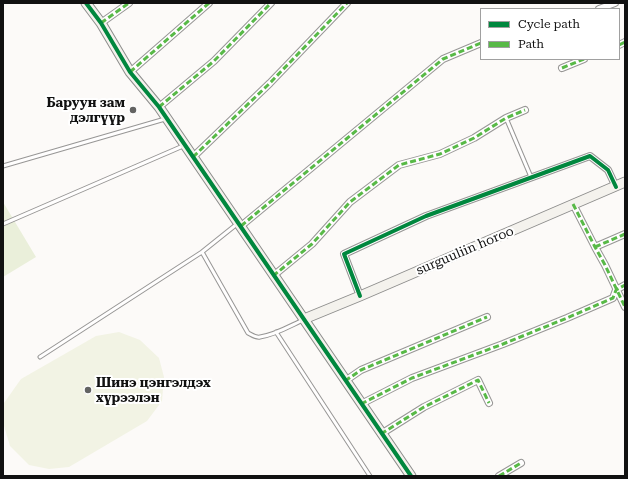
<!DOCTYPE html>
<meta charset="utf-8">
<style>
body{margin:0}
#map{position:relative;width:628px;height:479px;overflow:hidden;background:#fcfaf8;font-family:"Roboto Serif",serif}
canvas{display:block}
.frame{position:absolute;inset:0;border:4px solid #111;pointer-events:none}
.legend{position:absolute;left:480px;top:8px;width:140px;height:52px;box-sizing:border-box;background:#fff;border:1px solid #a0a0a0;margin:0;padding:5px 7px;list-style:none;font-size:12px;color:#111}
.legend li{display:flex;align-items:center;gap:8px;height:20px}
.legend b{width:20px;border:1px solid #a0a0a0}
</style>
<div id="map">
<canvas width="628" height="479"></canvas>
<div class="frame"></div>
<ul class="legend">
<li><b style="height:5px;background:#00873e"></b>Cycle path</li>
<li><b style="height:5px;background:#58b947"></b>Path</li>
</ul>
</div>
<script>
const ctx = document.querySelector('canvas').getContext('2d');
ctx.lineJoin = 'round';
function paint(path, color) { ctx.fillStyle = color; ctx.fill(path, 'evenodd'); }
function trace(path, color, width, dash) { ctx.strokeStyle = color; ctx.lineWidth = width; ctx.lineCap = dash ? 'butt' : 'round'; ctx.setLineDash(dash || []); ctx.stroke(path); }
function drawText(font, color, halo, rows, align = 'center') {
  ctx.font = font + ' "Roboto Serif",serif'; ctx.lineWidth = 4; ctx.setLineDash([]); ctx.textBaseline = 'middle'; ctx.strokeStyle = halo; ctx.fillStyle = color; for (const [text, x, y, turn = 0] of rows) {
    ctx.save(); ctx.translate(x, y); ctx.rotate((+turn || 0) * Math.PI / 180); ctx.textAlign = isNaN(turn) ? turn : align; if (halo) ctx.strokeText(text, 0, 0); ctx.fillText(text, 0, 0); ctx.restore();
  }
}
const green = new Path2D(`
 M3,202l33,55 -33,20z`);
const pitch = new Path2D(`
 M119,332l21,8 19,18 5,19 -2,24 -15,20 -78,46 -20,2 -20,-4 -19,-19 -6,-20v-23l17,-24 75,-43z`);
const lane = new Path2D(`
 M506,118l25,59
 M3,166l162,-47
 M3,224l180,-78
 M202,252l46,81c4,2 8,5 12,4 15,-2 30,-11 43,-17
 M276,332l94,144
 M40,357l162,-105 35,-28`);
const street = new Path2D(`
 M599,9l16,-6
 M101,23l28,-20
 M619,45l6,-3
 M562,68l22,-9
 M130,72l79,-69
 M159,107l55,-46 57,-58
 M193,157l77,-74 77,-80
 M573,204l22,43 10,18 20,42
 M241,226l202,-167 38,-16
 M595,247l30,-13
 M273,276l39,-32 38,-42 49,-37 41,-11 34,-16 32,-20 19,-8
 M360,296l-16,-42 82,-38 164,-60 18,14 8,17
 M345,381l16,-11 126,-53
 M361,404l51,-26 91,-34 64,-26 46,-20 3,-8 9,-5
 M381,434l43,-27 54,-27 11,23
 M499,476l22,-13`);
const secondary = new Path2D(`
 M86,3l15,20 29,49 29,35 252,369
 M304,319l56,-23 265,-114`);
const quiet = new Path2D(`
 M101,23l28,-20
 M619,45l6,-3
 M562,68l22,-9
 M130,72l79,-69
 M159,107l55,-46 57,-58
 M193,157l77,-74 77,-80
 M573,204l22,43 10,18 20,42
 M241,226l202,-167 38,-16
 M595,247l30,-13
 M273,276l39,-32 38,-42 49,-37 41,-11 34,-16 32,-20 19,-8
 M345,381l16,-11 126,-53
 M361,404l51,-26 91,-34 64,-26 46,-20 3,-8 9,-5
 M381,434l43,-27 54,-27 11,23
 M499,476l22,-13`);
const cycleway = new Path2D(`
 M86,3l15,20 29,49 29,35 252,369
 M360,296l-16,-42 82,-38 164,-60 18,14 8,17`);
const markers = [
 [133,110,4,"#636362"],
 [88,390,4,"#636362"]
];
const poiNames = [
 ["Баруун зам",125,103],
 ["дэлгүүр",125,118],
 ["Шинэ цэнгэлдэх",96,383,"left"],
 ["хүрээлэн",96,398,"left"]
];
const streetNames = [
 ["surguuliin horoo",465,251,-23]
];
paint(green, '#eaefda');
paint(pitch, '#f2f3e4');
trace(lane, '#979695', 5);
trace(street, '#979695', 8);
trace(secondary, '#8d8d8c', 11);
trace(lane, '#fffefe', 3);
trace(street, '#fffefe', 6);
trace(secondary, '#f4f2ed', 9);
trace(quiet, '#58b947', 3, [6, 3]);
trace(cycleway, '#00873e', 4);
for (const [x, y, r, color] of markers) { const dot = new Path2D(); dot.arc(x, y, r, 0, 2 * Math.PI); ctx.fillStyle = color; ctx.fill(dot); trace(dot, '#fff', 1.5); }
drawText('bold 13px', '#111', '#fff', poiNames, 'right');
drawText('13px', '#111', '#fff', streetNames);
</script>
